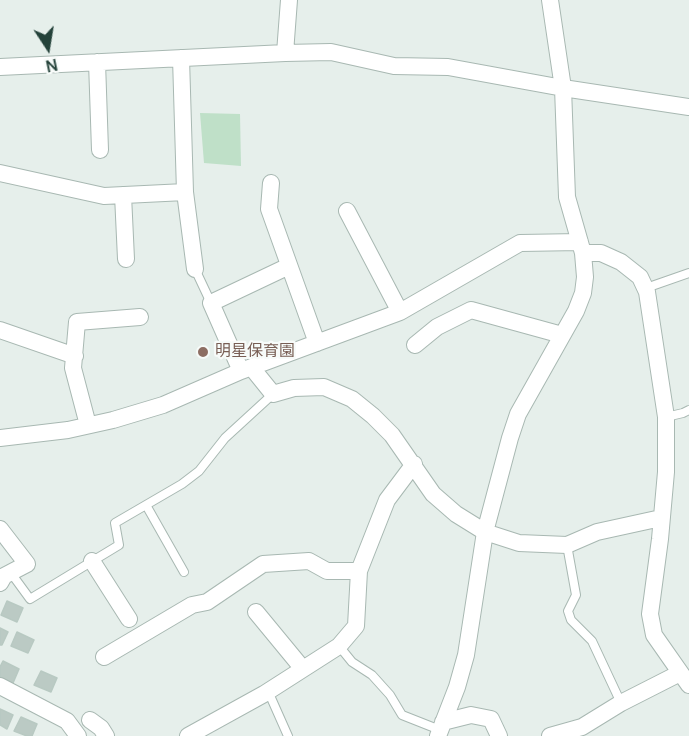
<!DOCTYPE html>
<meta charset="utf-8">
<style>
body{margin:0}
#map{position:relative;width:689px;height:736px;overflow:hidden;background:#e6efeb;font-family:Manrope,sans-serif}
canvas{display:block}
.north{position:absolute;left:18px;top:18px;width:60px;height:60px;-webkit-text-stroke:4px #f7fbf9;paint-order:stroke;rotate:168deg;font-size:16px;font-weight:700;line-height:24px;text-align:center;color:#24423a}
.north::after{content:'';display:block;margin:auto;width:21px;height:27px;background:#24423a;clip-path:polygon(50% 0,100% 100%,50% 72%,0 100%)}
</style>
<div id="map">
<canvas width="689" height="736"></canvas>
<div class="north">N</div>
</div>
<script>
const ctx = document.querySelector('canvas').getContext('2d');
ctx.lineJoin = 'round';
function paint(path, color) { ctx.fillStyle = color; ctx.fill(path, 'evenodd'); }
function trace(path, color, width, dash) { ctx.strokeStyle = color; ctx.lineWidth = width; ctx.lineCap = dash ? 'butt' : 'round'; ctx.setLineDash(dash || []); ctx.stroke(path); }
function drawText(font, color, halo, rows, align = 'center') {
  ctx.font = font + ' Manrope,"Noto Sans JP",sans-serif'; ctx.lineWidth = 4.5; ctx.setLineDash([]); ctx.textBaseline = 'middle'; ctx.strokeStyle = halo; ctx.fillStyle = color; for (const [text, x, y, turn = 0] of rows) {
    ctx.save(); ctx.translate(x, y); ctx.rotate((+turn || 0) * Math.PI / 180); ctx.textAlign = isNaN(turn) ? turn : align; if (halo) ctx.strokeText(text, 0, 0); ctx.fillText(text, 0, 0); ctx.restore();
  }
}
const green = new Path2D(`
 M200,113l40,1 1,52 -37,-3z`);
const building = new Path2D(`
 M7,601l16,7 -6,14 -16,-7z
 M0,628l8,4 -6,13h-2z
 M17,632l17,8 -6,13 -17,-7z
 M3,661l16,8 -6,14 -13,-6v-10z
 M41,671l16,7 -6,14 -17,-7z
 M0,709l13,6 -6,14 -7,-4z
 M21,717l16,7 -5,12h-5l-13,-5z`);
const lane = new Path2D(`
 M195,269l16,34
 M646,288l43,-15
 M666,417l17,-4 6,-3
 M146,505l38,67
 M567,545l9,50 -8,16 3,9 21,21 29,62
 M11,573l19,26 89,-54 -4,-22 67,-39 17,-13 26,-33 48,-44
 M339,646l13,16 20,13 18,20 12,20 38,15
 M268,691l20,45`);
const street = new Path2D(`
 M285,53l4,-53
 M181,58l4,134 10,77
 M97,62l3,88
 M0,67l285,-14 46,-1 63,14 54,1 115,21 126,19
 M0,173l104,23 81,-4
 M271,183l-2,26 48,134
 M123,195l3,64
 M347,211l53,101
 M583,253h18l20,9 19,15 7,15 19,125v55l-6,67 -10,75 4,21 35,50
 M0,330l75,26
 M415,345l22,-18 34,-17 91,25
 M252,368l21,26 21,-6 30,-1 28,12 21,17 19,19 41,59 23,20 29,18 34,11 48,2 30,-13 64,-14
 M241,371l-30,-68 78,-37
 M88,425l-15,-57 4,-46 63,-5
 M0,438l68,-8 45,-10 50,-15 78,-34 159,-59 120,-69 60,-1
 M0,529l27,35 -23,12 -4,7
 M92,561l37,58
 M256,612l47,57
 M104,657l88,-52 15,-3 56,-38 46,-3 18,10h32
 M0,686l67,35 11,15
 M90,720l11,8 5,8
 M443,722l28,-7 20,4 8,17
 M188,736l76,-42 75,-48 17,-20 3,-55 28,-71 27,-36
 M438,736l19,-49 9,-32 19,-123 25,-94 8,-24 58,-103 7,-18 2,-16 -2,-24 -16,-56 -4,-109 -13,-88
 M550,736l32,-9 39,-24 59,-30`);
const markers = [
 [203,352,6,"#8d6e63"]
];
const educationNames = [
 ["明星保育園",215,352]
];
paint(green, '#bfe0c8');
paint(building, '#bbcac4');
trace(building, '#b8c9c2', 1.5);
trace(lane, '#a8b8b2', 10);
trace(street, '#a8b8b2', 18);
trace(lane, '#fff', 8);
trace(street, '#fff', 16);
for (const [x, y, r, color] of markers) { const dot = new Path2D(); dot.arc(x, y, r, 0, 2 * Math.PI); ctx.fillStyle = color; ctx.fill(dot); trace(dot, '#f7fbf9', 2); }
drawText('16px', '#785e54', '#f7fbf9', educationNames, 'left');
</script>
